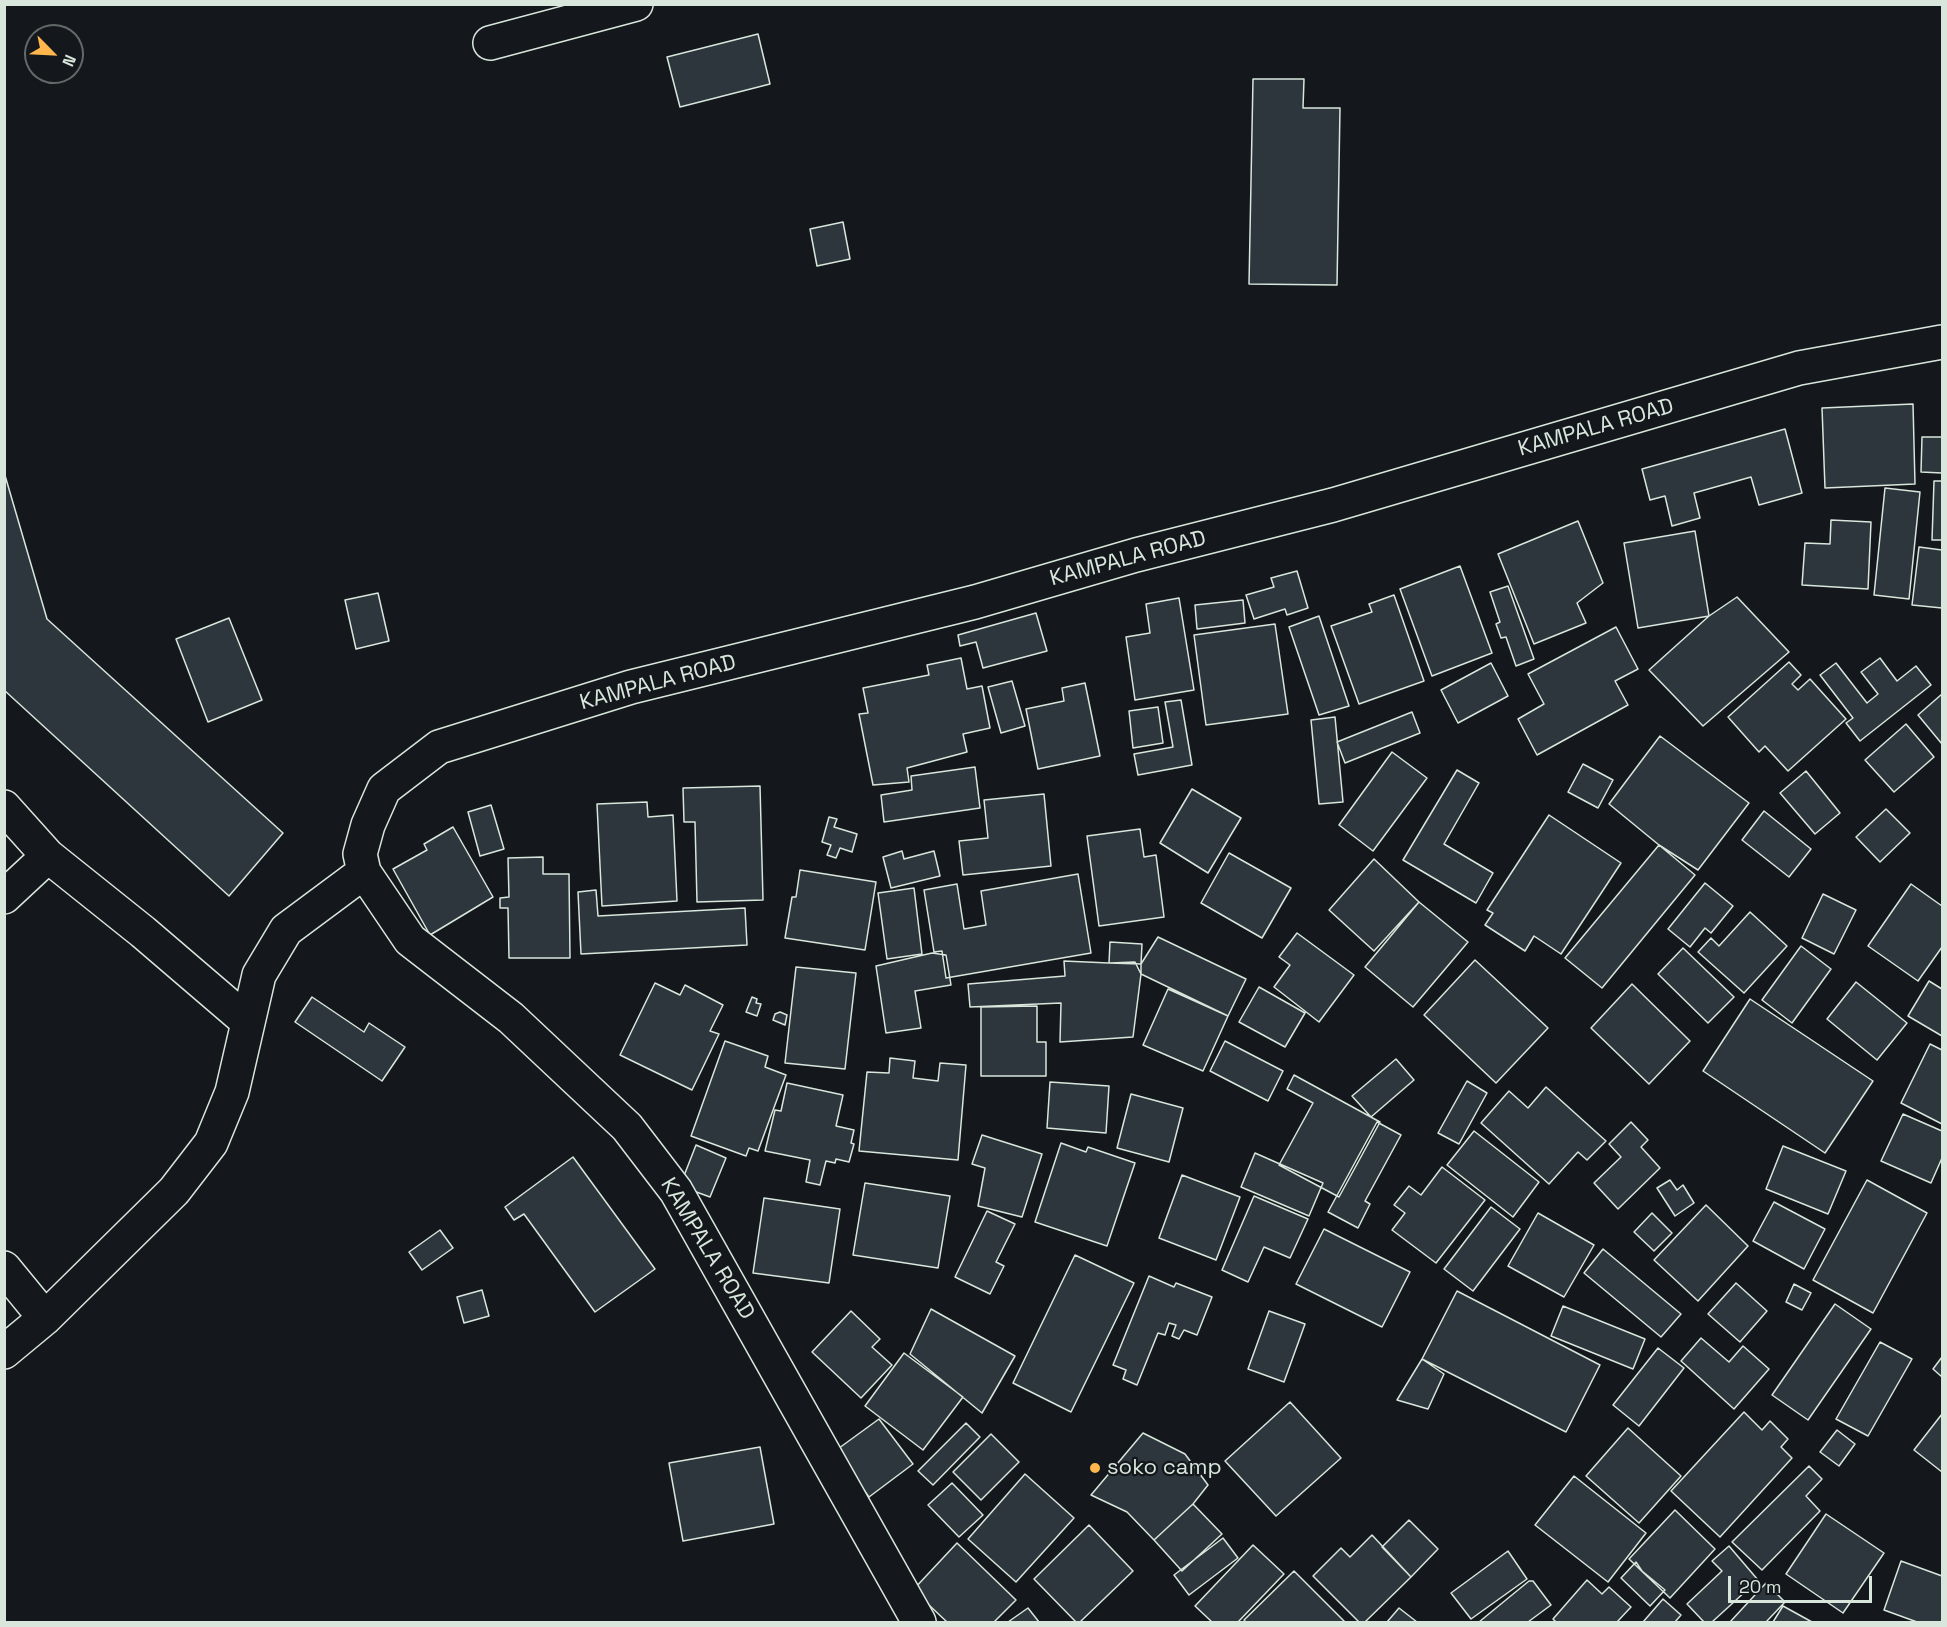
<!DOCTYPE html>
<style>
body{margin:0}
#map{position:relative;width:1947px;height:1627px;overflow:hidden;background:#14181c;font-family:"Space Grotesk",sans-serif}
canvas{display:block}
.frame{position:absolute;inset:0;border:6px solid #d8e6dc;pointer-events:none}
.north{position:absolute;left:24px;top:24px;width:60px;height:60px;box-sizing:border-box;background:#14181c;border:2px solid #626a69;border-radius:50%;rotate:114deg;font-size:16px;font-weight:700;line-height:24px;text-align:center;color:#d8e6dc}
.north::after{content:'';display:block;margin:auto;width:21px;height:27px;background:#ffb74d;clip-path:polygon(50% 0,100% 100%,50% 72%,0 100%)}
.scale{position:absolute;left:1728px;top:1576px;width:144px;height:27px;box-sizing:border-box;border:3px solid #d8e6dc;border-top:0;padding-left:8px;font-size:18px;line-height:21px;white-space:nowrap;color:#d8e6dc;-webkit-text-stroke:4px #14181c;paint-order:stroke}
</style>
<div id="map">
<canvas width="1947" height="1627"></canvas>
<div class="frame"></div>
<div class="north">N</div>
<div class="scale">20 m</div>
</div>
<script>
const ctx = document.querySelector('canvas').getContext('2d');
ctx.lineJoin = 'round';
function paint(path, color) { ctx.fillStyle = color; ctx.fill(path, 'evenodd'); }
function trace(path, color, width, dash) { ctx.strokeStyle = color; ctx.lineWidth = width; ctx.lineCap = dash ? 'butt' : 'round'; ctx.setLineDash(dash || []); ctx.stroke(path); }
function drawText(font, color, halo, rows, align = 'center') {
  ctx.font = font + ' "Space Grotesk",sans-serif'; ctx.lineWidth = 4.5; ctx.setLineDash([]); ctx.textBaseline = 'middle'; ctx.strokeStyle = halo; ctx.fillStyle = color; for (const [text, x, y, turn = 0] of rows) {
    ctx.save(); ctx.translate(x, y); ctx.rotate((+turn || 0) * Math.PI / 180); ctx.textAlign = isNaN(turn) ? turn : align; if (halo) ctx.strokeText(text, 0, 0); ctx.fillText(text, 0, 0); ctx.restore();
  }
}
const building = new Path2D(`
 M758,34l12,50 -90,23 -13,-50z
 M1253,79h51l-1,29h37l-3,177 -88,-1z
 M843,222l7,37 -33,7 -7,-37z
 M1913,404l2,80 -90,4 -3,-80z
 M1785,429l17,64 -43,12 -8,-28 -57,16 6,25 -28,8 -7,-30 -15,4 -8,-31z
 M1922,437h20v36l-21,-1z
 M4,472l43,147 236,214 -54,63 -225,-206z
 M1934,481h8v59h-10z
 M1885,488l35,4 -11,107 -35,-4z
 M1831,520l40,2 -3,67 -66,-4 3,-42 25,1z
 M1578,521l25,62 -26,20 9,20 -52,21 -36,-90z
 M1695,531l14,85 -71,12 -14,-85z
 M1919,547l23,3v58l-30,-3z
 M1460,566l32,87 -60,23 -32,-87z
 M1297,571l11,37 -21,7 -2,-6 -31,10 -8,-24 28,-8 -3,-9z
 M1508,586l26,73 -18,7 -10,-29 -5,1 -5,-14 4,-2 -10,-30z
 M378,593l11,48 -33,8 -11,-49z
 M1394,595l30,86 -65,23 -28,-78 41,-14 -3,-8z
 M1737,597l52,55 -86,74 -54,-56 60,-54z
 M1179,598l15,92 -59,10 -9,-63 24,-4 -4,-29z
 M1243,600l2,23 -48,6 -2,-24z
 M1036,613l11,38 -64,17 -7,-26 -16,4 -2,-11z
 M1319,616l30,90 -30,9 -30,-88z
 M229,618l33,82 -54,22 -32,-83z
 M1275,624l13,90 -82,11 -12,-90z
 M1616,627l22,42 -23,12 13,24 -91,50 -19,-36 26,-15 -16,-30z
 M961,658l6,31 15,-3 8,42 -27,6 4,18 -60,16 2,14 -36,3 -14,-71 9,-1 -5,-25 66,-13 -2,-10z
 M1880,658l17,23 19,-15 15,19 -71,56 -14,-18 7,-5 -33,-43 16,-12 31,40 11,-9 -17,-22z
 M1789,662l12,13 -9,9 6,6 12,-11 36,40 -58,52 -23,-25 -6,6 -31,-35z
 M1491,663l17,33 -50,27 -17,-33z
 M1012,681l13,45 -24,7 -13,-46z
 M1085,683l15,73 -62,13 -12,-60 38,-8 -2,-13z
 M1942,694v50l-24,-29z
 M1181,700l11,65 -54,10 -4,-21 39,-7 -8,-45z
 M1158,707l5,36 -30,5 -4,-37z
 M1412,712l8,21 -75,30 -8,-21z
 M1335,717l8,85 -24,2 -8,-84z
 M1906,724l28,33 -40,35 -29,-32z
 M1660,736l89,67 -51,67 -39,-25 -50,-41z
 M1392,752l35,26 -54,73 -34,-26z
 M1583,764l30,16 -15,28 -30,-16z
 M975,767l5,41 -96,14 -3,-27 31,-5 -1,-14z
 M1457,770l22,13 -35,61 49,29 -17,30 -73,-43z
 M1806,771l34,42 -25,21 -35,-41z
 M760,786l3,114 -66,2 -2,-80h-11l-1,-34z
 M1192,789l49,29 -33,55 -48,-30z
 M1044,794l7,72 -88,9 -4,-34 29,-3 -4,-38z
 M647,802l1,15 25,-2 4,86 -75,5 -5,-102z
 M491,805l13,44 -24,7 -12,-44z
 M1886,809l24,24 -30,29 -24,-25z
 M1764,811l47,38 -22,28 -47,-37z
 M1549,815l72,48 -60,91 -27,-18 -9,15 -40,-26 8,-12 -6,-3z
 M829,817l8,2 -3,8 23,7 -5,18 -12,-4 -4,10 -9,-3 4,-10 -9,-3z
 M453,827l40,70 -63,38 -37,-66 34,-19 -3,-6z
 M1140,829l4,28 12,-2 8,62 -65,9 -12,-90z
 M1659,845l36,30 -93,113 -37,-30z
 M902,851l2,8 30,-8 6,25 -49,12 -8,-31z
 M1229,853l62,35 -29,50 -61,-35z
 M543,857v17h26l1,84h-61l-1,-50h-8v-10l9,-1 -1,-39z
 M1374,859l45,43 -45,49 -45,-41z
 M800,870l76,12 -11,68 -80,-12 7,-41h4z
 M1078,874l13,79 -145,25 -4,-27 -8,1 -10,-62 33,-6 7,45 22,-4 -5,-34z
 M1705,883l28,23 -22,27 -6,-5 -15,19 -22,-18z
 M1911,884l31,22v41l-24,34 -50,-35z
 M914,888l8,66 -35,5 -9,-66z
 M596,890l2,26 147,-8 2,37 -166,9 -3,-62z
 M1823,894l33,16 -22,44 -32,-16z
 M1419,902l49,40 -55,65 -48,-40z
 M1750,912l37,34 -43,47 -46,-41 13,-14 8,8z
 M1297,933l57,42 -35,47 -45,-35 16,-22 -11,-8z
 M1158,937l88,42 -18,37 -87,-42v-10z
 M1110,942l32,2 -1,20 -32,-1z
 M1801,946l30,23 -39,54 -30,-23z
 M1683,948l51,49 -26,26 -50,-49z
 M932,953l14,2 5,30 -36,6 6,37 -35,5 -10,-67z
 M1475,960l73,68 -52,55 -72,-68z
 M1064,961l45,2 26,-1 6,12 -8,63 -73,5 1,-39 -91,4 -2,-23 97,-8z
 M796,967l60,6 -11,96 -60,-6z
 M1929,981l13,8v47l-34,-20z
 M1856,982l51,41 -30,37 -50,-41z
 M655,983l25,12 5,-10 38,20 -13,26 9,3 -27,56 -72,-35z
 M1632,984l58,57 -41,43 -58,-56z
 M1259,987l46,26 -20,34 -46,-25z
 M1168,989l60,27 -25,55 -60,-26z
 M312,997l52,35 5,-9 36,24 -23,34 -87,-59z
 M752,997l5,2 -1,4 5,1 -4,12 -11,-4z
 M1750,999l123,82 -48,72 -122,-82z
 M1037,1006v36h9v34h-65v-69z
 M780,1012l7,3 -2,10 -12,-5 2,-6z
 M725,1041l43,15 -3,11 21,8 -28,76 -9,-3 -3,8 -55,-20z
 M1225,1041l58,30 -15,30 -58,-30z
 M1930,1044l12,6v74l-41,-21z
 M890,1058l25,3 -2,17 25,3 2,-18 26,2 -8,95 -99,-9 8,-79 22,1z
 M1396,1059l18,21 -43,37 -19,-21z
 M1294,1075l86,47 -41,75 -60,-32 34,-62 -26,-14z
 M1467,1081l20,12 -28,51 -21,-11z
 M1050,1082l59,4 -3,47 -59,-5z
 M787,1083l56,12 -7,31 18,4 -3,13 3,1 -5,18 -13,-3 -1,4 -9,-2 -6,24 -14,-3 4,-22 -45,-9 10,-41 6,1z
 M1546,1087l60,54 -19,19 -9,-8 -29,32 -68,-61 28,-32 19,17z
 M1131,1094l52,14 -14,54 -52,-14z
 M1903,1114l39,17v27l-11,25 -50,-22z
 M1377,1122l24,13 -36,66 5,3 -12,24 -30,-16z
 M1631,1122l17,18 -7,7 19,21 -42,41 -24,-26 27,-26 -12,-13z
 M1474,1131l65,51 -26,35 -66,-52z
 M982,1135l60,19 -20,63 -44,-11 7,-38 -13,-4z
 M1061,1143l25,9 2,-5 47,16 -28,83 -72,-24z
 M696,1145l30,13 -16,39 -30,-11z
 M1783,1146l63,25 -18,43 -62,-25z
 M1255,1153l68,30 -14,33 -68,-29z
 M573,1157l82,112 -60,43 -71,-98 -10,6 -9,-13z
 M1442,1167l43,33 -49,63 -44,-33 13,-17 -11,-8 15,-19 12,9z
 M1182,1175l58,22 -24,63 -57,-22z
 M1670,1180l7,10 6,-5 11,18 -19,13 -18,-28z
 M1867,1180l60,33 -54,100 -60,-33z
 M865,1183l85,13 -12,72 -85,-13z
 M1254,1196l54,23 -18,39 -26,-11 -16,35 -26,-12z
 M764,1198l76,11 -11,74 -76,-10z
 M1774,1202l51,27 -21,40 -51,-28z
 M1706,1205l42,41 -50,55 -44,-41z
 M1491,1207l29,22 -47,62 -29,-22z
 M987,1211l28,13 -19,38 8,4 -14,28 -35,-17z
 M1538,1213l56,32 -30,52 -56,-31z
 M1652,1213l20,20 -18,18 -20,-19z
 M1324,1229l86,43 -28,55 -86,-43z
 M440,1230l13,18 -31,22 -13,-18z
 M1603,1249l78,65 -20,23 -77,-64z
 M1075,1255l59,28 -63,129 -58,-29z
 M1149,1276l25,11 2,-4 36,14 -15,38 -13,-5 -5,9 -7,-3 4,-11 -7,-2 -4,12 -7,-2 -21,52 -14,-6 3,-9 -13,-5z
 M1736,1283l31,28 -27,31 -32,-28z
 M1794,1284l17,9 -9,17 -16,-8z
 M482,1290l7,26 -25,7 -7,-26z
 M1457,1291l143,74 -34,67 -144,-73z
 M1835,1304l36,25 -63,91 -36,-25z
 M1563,1306l82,33 -12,30 -82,-33z
 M931,1309l84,47 -33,57 -72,-59z
 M851,1311l29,28 -8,8 20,18 -31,33 -49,-46z
 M1269,1311l36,13 -21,58 -36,-13z
 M1701,1338l28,24 14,-16 26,23 -35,40 -53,-48z
 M1880,1342l32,17 -44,77 -32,-17z
 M1658,1348l26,20 -45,58 -26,-21z
 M904,1353l59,44 -40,53 -58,-44z
 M1942,1357v20l-9,-8z
 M1422,1359l22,15 -16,35 -31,-9z
 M1290,1402l51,56 -65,58 -51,-55z
 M1744,1412l18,18 8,-9 18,18 -7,8 11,11 -72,79 -49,-46z
 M1942,1414v58l-28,-22z
 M879,1419l34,45 -44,33 -34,-46z
 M966,1423l14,14 -47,48 -15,-14z
 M1628,1428l53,48 -42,47 -53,-47z
 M1837,1430l18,14 -16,22 -19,-14z
 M1143,1433l42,21 23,31 -15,19 -39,36 -27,-28 -36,-17z
 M991,1434l28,28 -38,38 -28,-28z
 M760,1447l14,77 -91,17 -14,-78z
 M1809,1466l13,13 -16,17 14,15 -58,59 -30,-28z
 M1025,1474l49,44 -58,64 -48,-43z
 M1574,1476l72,57 -38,49 -73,-57z
 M952,1483l31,32 -24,22 -31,-32z
 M1193,1504l29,30 -40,37 -28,-31z
 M1675,1510l40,39 -45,49 -41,-39z
 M1826,1514l58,39 -41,60 -57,-39z
 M1409,1520l29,29 -27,28 -29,-30z
 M1089,1525l44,46 -53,51h-4l-42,-43z
 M1372,1535l39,42 -46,45h-6l-46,-46 28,-28 9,9z
 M1223,1538l15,20 -49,37 -15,-20z
 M957,1543l59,57 -22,22h-47l-34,-32z
 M1253,1545l31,29 -46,48h-26l-17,-16z
 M1729,1546l29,34 -46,42h-8l-17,-18 35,-33 -10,-10z
 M1508,1551l19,28 -56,40 -20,-26z
 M1901,1561l41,15v46h-25l-33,-12z
 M1636,1562l6,9 23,19 -15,16 -29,-28z
 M1294,1571l51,51h-99l-2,-2z
 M1587,1580l15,14 7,-7 22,20 -14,15h-61l-3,-3z
 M1529,1581h4l18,24 -23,17h-49z
 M1766,1583l19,19 -19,20h-36z
 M1663,1599l18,16 -6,7h-32z
 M1783,1606l29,16h-39z
 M1028,1608l11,14h-31z
 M1399,1608l18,14h-30z`);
const minor = new Path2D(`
 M490,43l146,-39
 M4,807l44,49 95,76 105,90
 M4,897l44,-41
 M4,1268l41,50
 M4,1352l41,-34 129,-127 37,-48 21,-51 27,-117 27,-45 78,-58
 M919,1622l-243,-431 -49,-64 -116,-109 -101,-78 -46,-68 -4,-18 8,-29 16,-36 55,-42 192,-60 344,-85 161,-47 197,-50 466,-137 143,-26`);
const markers = [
 [1095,1468,6,"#ffb74d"]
];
const streetNames = [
 ["KAMPALA ROAD",1596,428,-16],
 ["KAMPALA ROAD",1128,559,-15],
 ["KAMPALA ROAD",658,683,-15],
 ["KAMPALA ROAD",707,1249,59]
];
const poiNames = [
 ["soko camp",1107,1468]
];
paint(building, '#2c363c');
trace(building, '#d8e6dc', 1.5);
trace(minor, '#d8e6dc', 36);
trace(minor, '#14181c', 33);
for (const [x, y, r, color] of markers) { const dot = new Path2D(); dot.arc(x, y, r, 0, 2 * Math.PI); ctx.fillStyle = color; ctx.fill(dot); trace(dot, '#14181c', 2); }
drawText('22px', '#d8e6dc', '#14181c', streetNames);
drawText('22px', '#d8e6dc', '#14181c', poiNames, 'left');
</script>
